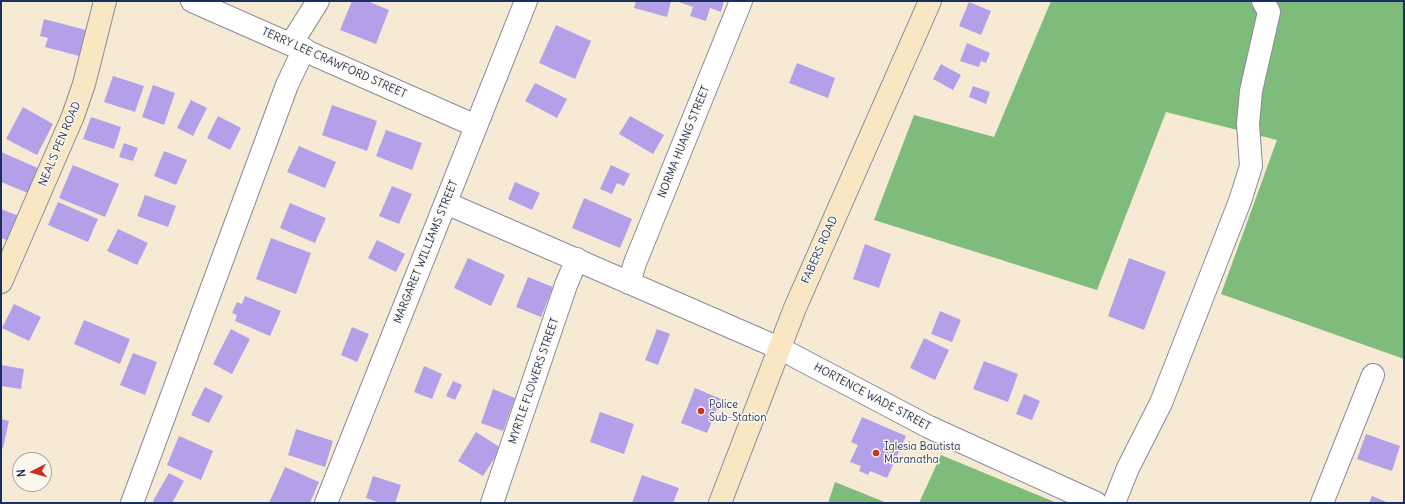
<!DOCTYPE html>
<style>
body{margin:0}
#map{position:relative;width:1405px;height:504px;overflow:hidden;background:#f6ead4;font-family:Delius,sans-serif}
canvas{display:block}
.frame{position:absolute;inset:0;border:2px solid #1b2f5e;pointer-events:none}
.north{position:absolute;left:12px;top:452px;width:40px;height:40px;box-sizing:border-box;background:#fbf7ec;border:1px solid #a1a7b3;border-radius:50%;rotate:264deg;font-size:11px;font-weight:700;line-height:16px;text-align:center;color:#1b2f5e}
.north::after{content:'';display:block;margin:auto;width:14px;height:18px;background:#c8321e;clip-path:polygon(50% 0,100% 100%,50% 72%,0 100%)}
</style>
<div id="map">
<canvas width="1405" height="504"></canvas>
<div class="frame"></div>
<div class="north">N</div>
</div>
<script>
const ctx = document.querySelector('canvas').getContext('2d');
ctx.lineJoin = 'round';
function paint(path, color) { ctx.fillStyle = color; ctx.fill(path, 'evenodd'); }
function trace(path, color, width, dash) { ctx.strokeStyle = color; ctx.lineWidth = width; ctx.lineCap = dash ? 'butt' : 'round'; ctx.setLineDash(dash || []); ctx.stroke(path); }
function drawText(font, color, halo, rows, align = 'center') {
  ctx.font = font + ' Delius,sans-serif'; ctx.lineWidth = 3; ctx.setLineDash([]); ctx.textBaseline = 'middle'; ctx.strokeStyle = halo; ctx.fillStyle = color; for (const [text, x, y, turn = 0] of rows) {
    ctx.save(); ctx.translate(x, y); ctx.rotate((+turn || 0) * Math.PI / 180); ctx.textAlign = isNaN(turn) ? turn : align; if (halo) ctx.strokeText(text, 0, 0); ctx.fillText(text, 0, 0); ctx.restore();
  }
}
const forest = new Path2D(`
 M1051,1h353v358l-183,-65 56,-154 -111,-28 -69,178 -223,-70 40,-105 80,22z
 M941,455l116,48h-138z
 M835,482l52,21h-59z`);
const building = new Path2D(`
 M352,1h15l22,9 -13,34 -36,-14z
 M636,1h35l-4,16 -33,-9z
 M676,1h48l-3,11 -11,-4 -4,13 -16,-5 3,-9z
 M969,2l22,9 -10,24 -22,-9z
 M44,19l42,11 -7,26 -34,-9 3,-9 -8,-2z
 M556,25l35,16 -16,38 -36,-16z
 M967,43l23,10 -4,10 -5,-2 -2,6 -19,-6z
 M797,63l38,15 -7,20 -39,-15z
 M941,64l20,11 -8,15 -20,-11z
 M113,76l31,10 -9,26 -31,-10z
 M535,83l32,16 -10,19 -32,-17z
 M153,85l22,8 -11,32 -22,-8z
 M973,86l17,6 -4,12 -17,-7z
 M191,100l16,8 -14,28 -16,-8z
 M332,105l45,16 -10,30 -45,-16z
 M23,107l30,17 -16,31 -31,-16z
 M218,116l23,12 -11,22 -23,-12z
 M630,116l34,19 -11,19 -34,-20z
 M91,117l30,10 -7,22 -31,-10z
 M386,130l36,13 -10,27 -36,-14z
 M124,143l14,5 -5,13 -14,-4z
 M299,146l37,16 -11,26 -38,-16z
 M164,151l23,9 -11,25 -22,-9z
 M1,152l37,16 -10,25 -27,-11z
 M73,165l46,19 -14,33 -46,-19z
 M611,165l19,9 -6,12 -7,-3 -5,11 -12,-5z
 M515,182l25,11 -8,17 -24,-11z
 M392,186l20,8 -13,30 -20,-8z
 M145,195l31,11 -8,21 -31,-11z
 M584,198l48,21 -12,29 -48,-20z
 M58,202l40,17 -10,23 -40,-17z
 M290,203l36,15 -11,25 -35,-15z
 M1,209l18,7 -10,25 -8,-3z
 M118,229l30,14 -11,22 -30,-14z
 M271,238l40,15 -15,41 -40,-15z
 M377,240l28,14 -9,18 -28,-14z
 M865,244l26,10 -12,34 -26,-9z
 M468,258l37,17 -14,31 -37,-18z
 M1129,258l37,14 -22,58 -36,-14z
 M528,277l25,10 -12,30 -25,-10z
 M245,296l36,15 -11,25 -35,-15 2,-6 -5,-2 5,-11 5,2z
 M14,304l27,13 -12,24 -27,-13z
 M940,311l21,9 -9,22 -21,-8z
 M84,320l46,19 -10,25 -46,-20z
 M352,327l17,7 -12,28 -16,-7z
 M231,329l19,10 -18,35 -19,-10z
 M657,329l13,5 -12,31 -13,-5z
 M924,338l25,12 -14,30 -25,-12z
 M133,353l24,9 -12,33 -25,-10z
 M984,361l34,13 -10,28 -35,-13z
 M1,365l23,4 -3,20 -20,-3z
 M424,366l18,8 -10,25 -18,-7z
 M453,381l9,4 -7,15 -9,-4z
 M205,387l18,9 -14,27 -18,-8z
 M695,388l26,11 -14,34 -26,-10z
 M493,389l22,9 -12,33 -22,-8z
 M1024,394l16,7 -8,19 -16,-6z
 M600,412l34,12 -10,30 -34,-12z
 M862,417l44,19 -19,42 -17,-7 -2,4 -9,-4 2,-5 -11,-4 8,-17 -7,-3z
 M1,419l8,2 -6,27 -2,-1z
 M296,429l37,12 -8,26 -37,-12z
 M476,432l25,16 -18,28 -25,-15z
 M1366,434l34,12 -8,25 -35,-12z
 M179,436l34,15 -12,29 -34,-15z
 M285,467l34,15 -9,21h-41z
 M169,473l15,8 -12,22h-14l-5,-2z
 M642,475l37,13 -6,15h-41z
 M373,476l28,9 -6,18h-15l-14,-5z
 M1372,496l17,7h-20z`);
const street = new Path2D(`
 M192,1l284,125
 M291,44l27,-43
 M446,203l333,145 150,79 167,76
 M629,283l6,-20 106,-262
 M132,503l155,-418 17,-36
 M326,503l200,-502
 M492,503l74,-218 11,-26
 M1114,503l14,-35 33,-65 79,-202 11,-35 -3,-42 3,-33 18,-79 -6,-11
 M1322,503l51,-128`);
const secondary = new Path2D(`
 M1,282l72,-166 11,-32 21,-83
 M720,503l75,-195 135,-307`);
const markers = [
 [701,411,4,"#c8321e"],
 [876,453,4,"#c8321e"]
];
const streetNames = [
 ["TERRY LEE CRAWFORD STREET",334,63,24],
 ["NORMA HUANG STREET",684,142,-68],
 ["NEAL'S PEN ROAD",60,144,-67],
 ["FABERS ROAD",820,250,-66],
 ["MARGARET WILLIAMS STREET",426,252,-68],
 ["MYRTLE FLOWERS STREET",534,381,-71],
 ["HORTENCE WADE STREET",872,397,28]
];
const poiNames = [
 ["Police",709,405],
 ["Sub-Station",709,418],
 ["Iglesia Bautista",884,447],
 ["Maranatha",884,460]
];
paint(forest, '#7fbc7c');
paint(building, '#b4a0e9');
trace(street, '#888c99', 24);
trace(secondary, '#888c99', 24);
trace(street, '#fff', 22);
trace(secondary, '#f9e7c3', 22);
for (const [x, y, r, color] of markers) { const dot = new Path2D(); dot.arc(x, y, r, 0, 2 * Math.PI); ctx.fillStyle = color; ctx.fill(dot); trace(dot, '#fbf7ec', 1.5); }
drawText('11px', '#1b2f5e', '#fbf7ec', streetNames);
drawText('11px', '#1b2f5e', '#fbf7ec', poiNames, 'left');
</script>
